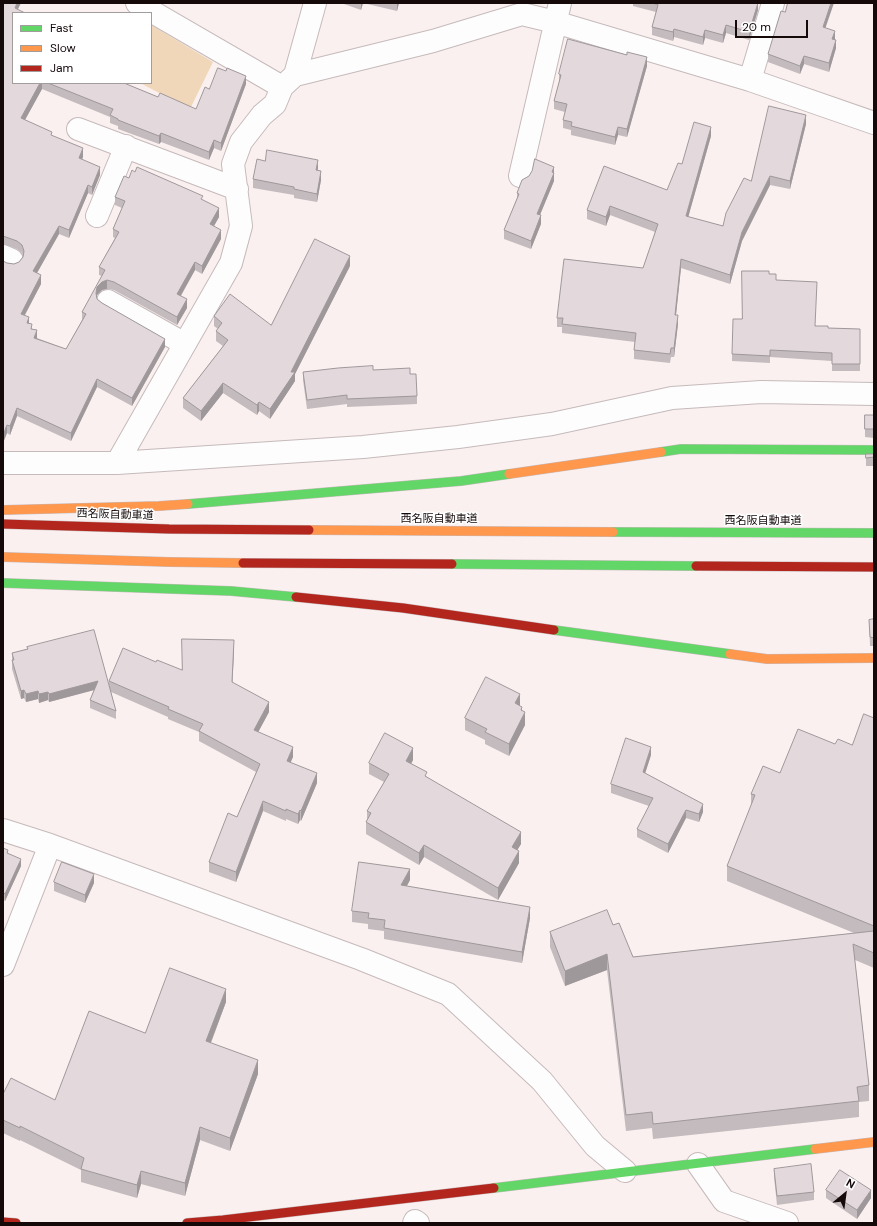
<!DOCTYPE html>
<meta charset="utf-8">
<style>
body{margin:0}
#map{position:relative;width:877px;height:1226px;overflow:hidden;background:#faf0f0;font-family:"DM Sans",sans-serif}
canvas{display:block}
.frame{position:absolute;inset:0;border:4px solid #15090a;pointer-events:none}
.legend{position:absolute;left:12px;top:12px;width:140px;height:72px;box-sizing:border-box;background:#fff;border:1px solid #a19d9d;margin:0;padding:5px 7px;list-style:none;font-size:12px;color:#15090a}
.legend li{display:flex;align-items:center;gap:8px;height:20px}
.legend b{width:20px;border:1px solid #a19d9d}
.north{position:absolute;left:825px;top:1174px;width:40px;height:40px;-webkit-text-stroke:3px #fff;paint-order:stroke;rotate:29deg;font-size:11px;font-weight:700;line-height:16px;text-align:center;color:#15090a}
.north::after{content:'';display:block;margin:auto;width:14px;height:18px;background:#15090a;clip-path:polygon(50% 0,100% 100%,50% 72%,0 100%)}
.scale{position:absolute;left:735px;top:20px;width:73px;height:18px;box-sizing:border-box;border:2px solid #15090a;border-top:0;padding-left:5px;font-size:12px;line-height:14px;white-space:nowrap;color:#15090a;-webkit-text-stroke:3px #fff;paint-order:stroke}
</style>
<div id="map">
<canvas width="877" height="1226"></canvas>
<div class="frame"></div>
<ul class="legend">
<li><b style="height:5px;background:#63d668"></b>Fast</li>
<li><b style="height:5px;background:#ff974d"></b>Slow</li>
<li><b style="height:5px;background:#b3261e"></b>Jam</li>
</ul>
<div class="north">N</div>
<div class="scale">20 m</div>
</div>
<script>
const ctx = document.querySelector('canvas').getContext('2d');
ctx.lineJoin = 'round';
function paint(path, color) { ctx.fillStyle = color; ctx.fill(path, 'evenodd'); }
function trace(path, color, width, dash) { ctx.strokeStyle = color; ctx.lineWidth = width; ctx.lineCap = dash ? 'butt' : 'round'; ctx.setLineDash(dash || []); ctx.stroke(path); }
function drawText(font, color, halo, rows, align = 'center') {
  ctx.font = font + ' "DM Sans","Noto Sans JP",sans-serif'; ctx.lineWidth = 3; ctx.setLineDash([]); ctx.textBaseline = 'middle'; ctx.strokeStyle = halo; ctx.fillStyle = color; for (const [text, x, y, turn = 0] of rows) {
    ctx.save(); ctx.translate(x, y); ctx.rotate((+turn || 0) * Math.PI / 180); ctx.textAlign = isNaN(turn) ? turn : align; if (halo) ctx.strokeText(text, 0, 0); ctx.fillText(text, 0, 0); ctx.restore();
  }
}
const green = new Path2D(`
 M151,25l62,37 -23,47 -50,-26h11z`);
const street = new Path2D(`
 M137,3l145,84
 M295,75l138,-34 89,-27 33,8 195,58 124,43
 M750,80l23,-77
 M78,129l159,60
 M520,176l40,-173
 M97,216l29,-70
 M3,256l9,4
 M108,301l77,43
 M3,463h114l246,-16 95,-10 94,-13 120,-26 89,-6 113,2
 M117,463l114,-200 10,-37 -8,-62 8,-22 21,-27 13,-11 7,-17 13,-12 20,-72
 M3,830l47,15 311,114 87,35 94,87 53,65 30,25
 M3,965l47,-120
 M698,1164l26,37 63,22
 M414,1223l1,-2 3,2`);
const fast = new Path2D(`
 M661,452l20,-3 193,1
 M188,504l273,-23 48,-7
 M613,532l261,1
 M452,564l244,2
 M3,583l228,8 65,6
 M554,630l176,24
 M494,1188l321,-39`);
const slow = new Path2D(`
 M509,474l152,-22
 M3,510l156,-4 29,-2
 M309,530l304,2
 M3,557l167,5 73,1
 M730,654l37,5 107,-1
 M815,1149l59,-7`);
const jam = new Path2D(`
 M3,524l166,5 140,1
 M243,563l209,1
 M696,566l178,1
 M296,597l107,11 151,22
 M3,1222l13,1
 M187,1223l36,-3 271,-32`);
const wall = new Path2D(`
 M3,3l15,7 -5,73h111l34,14 38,12 13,-20 37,-5 -25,67 -7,-3 -5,12 -48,-18 -2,2 -41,-15v-3l-8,-3v-6l-68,-28 -17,31 27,16 31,21 -1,2 18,16 -8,20 -4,-2 -19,45 -10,-4 -22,39 4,11 -16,31 12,23 29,11 16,-29v-8l20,-36 -3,-1v-8l16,-29 -2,-1v-8l9,-21 -7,-3v-8l14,-19 6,-6 68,28 16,17 -5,9 7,13 -19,35 -7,-4 -14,26 6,12 -10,17 -63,-35 -7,-1 -5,1 -5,5v4l5,4 63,44 -33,59 -35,-19 -26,54 -54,-25 -7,19 -3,-2 -4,10 4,-180 7,1 5,-2 4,-6 -1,-3 -5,-4 -14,-5z
 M344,3h55l-2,8 -34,-8 -2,7 -17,-6z
 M633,3h125v7l-9,30 -23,-7 -3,10 -18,-5 -2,7 -29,-8 -1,4 -21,-6v-8l4,-15 -23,-6z
 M826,28l9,11 1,9 -7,24 -25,-8 -4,10 -32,-12v-8z
 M647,66l-20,71 -9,-2 -3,10 -44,-10v-5l-8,-2v-8l2,-8 -11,-3v-8l5,-19v-8z
 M806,124l-16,65 -20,-4 -28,56 -12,43 -49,-16 -5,47 2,9 -4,33h-3l-1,6 -36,-4v-9l1,-8 -73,-9v-6h-5v-9l86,-50 12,-36 -45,-17 -4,11 -19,-7v-9l80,-20 15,-26 29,-28 -23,81 35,9 28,-45z
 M265,161l53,7v3l3,9 -4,22 -23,-4v-3l-41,-7v-9z
 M554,175v6l-14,34 1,9 -10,25 -27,-10v-9l13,-32v-5z
 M350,266l-55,108v7l-25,38 -11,-8 -2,4 -34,-22 -22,28 -18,-13v-10l40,-52 -7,-5v-10l2,-2 -4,-3v-10l57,9z
 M769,274l7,6 40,46 12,2 32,1v42h-28v-10l-62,-4v6l-38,-2v-7l10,-35z
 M373,370l37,4 7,22v8l-70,3v-3l-40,5 -4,-29v-8z
 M865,415h9v23l-9,-1z
 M866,454h8v12h-8z
 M874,619v27h-4l-1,-26z
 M27,647l82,38v-4l47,-19 26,8 52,-20 -2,32 37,30 -11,20 35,25 -3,5 27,21 -16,38 -1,-1 -2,4 -12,-5v2l-23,-10 -27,71 -27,-10v-10l28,-45 19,-45 -57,-31v-9l-31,-13v-2l-57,-25 5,19v8l-26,-11v-8l4,-10 -45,12 -1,-2 -9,3 -1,-4 -12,3 -2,-4 -3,1 -9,-30v-16l15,-4z
 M520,706l5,19 -16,31 -24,-12v-4l-20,-10v-12z
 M874,718v250l-19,-8 14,125v16l-10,1v15l-206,22 -1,-11 -26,3 -19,-161 -42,16 -15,-39v-15l63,-7 20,32 221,-24 -127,-52v-15l24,-60v-12l29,-21 55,-29 17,1z
 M651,755l-6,18 58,39 -4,10 -13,-4 -18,35 -31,-16v-8l12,-23 -38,-13v-9z
 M413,760l-2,4 16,13 94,67 -4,6 2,13 -21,37 -74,-43 -5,8 -53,-31v-12l1,-2v-9l17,-29 -15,-8v-11z
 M3,848l18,18 -16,35 -2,-1z
 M410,880l-3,6 123,32 -8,45 -138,-24v-8l-16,-2v-5l-16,-2v-11z
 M54,882l40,1 -9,20 -31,-12z
 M226,1002l-15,41 47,31 -28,77 -30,-11 -15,56 -44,-12 -4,14 -56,-16v-12l-61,-30v1l-17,-8v-39l52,6 90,-67z
 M774,1169l40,23v8l-37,5 -3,-28z
 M826,1190l45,8 -14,21 -31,-21z`);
const shadedWall = new Path2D(`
 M17,3h4l-5,10 -1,-5z
 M361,3h2l-2,7z
 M397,3h2l-2,8z
 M758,3v7l-9,30v-8z
 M831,3h3l-11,32v-8z
 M726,25v8l-3,10v-8z
 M674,29v8l-1,4v-9z
 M705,30v8l-2,7v-8z
 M835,31v8l-3,8v-8z
 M836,40v8l-7,24v-9z
 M804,56v8l-4,10v-8z
 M647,57v9l-20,71v-8z
 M246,76v8l-25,67v-8z
 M40,83h2v6l-21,38v-9z
 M806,115v9l-16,65v-8z
 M618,127v8l-3,10v-8z
 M711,127v9l-25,89v-9z
 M161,133v9l-2,2v-8z
 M214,140v8l-5,12v-8z
 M83,148v9l-4,9v-8z
 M318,160v8l-2,11v-9z
 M100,167v8l-8,20v-8z
 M554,167v14l-17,41v-8z
 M321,171v9l-4,22v-8z
 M770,176v9l-28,56 -12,43v-9l12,-43z
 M88,185v8l-19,45v-8z
 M610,206v9l-4,11v-9z
 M219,208v9l-9,16v-9z
 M541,215v9l-10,25v-8z
 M59,226v8l-26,46v-9z
 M221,230v9l-19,35v-8z
 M350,256v10l-55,108v7l-25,38v-10l21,-37z
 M681,259v9l-6,56v-9z
 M195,262v8l-18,32v-8z
 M41,275v9l-20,38v-8z
 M107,280v9l-5,1 -5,5 -1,7v-9l1,-6 5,-5z
 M187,299v9l-10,17v-8z
 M678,315v9l-4,33v-9z
 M29,317v8l-2,-2z
 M37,330v9l-3,-1z
 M165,339v8l-33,59v-8z
 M97,379v8l-26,54v-8z
 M223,383v10l-22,28v-10z
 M259,402v9l-2,4v-10z
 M17,408v8l-7,19v-9z
 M7,425v8l-4,10v-8z
 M234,640v10l-2,42v-10z
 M98,681v8l-49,13v-8z
 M24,690v8l-3,1v-8z
 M38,691v8l-12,3v-8z
 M48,692v8l-9,3v-9z
 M520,694v12l-5,-3z
 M269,702v10l-15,28v-10z
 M522,707v11l3,-6v13l-16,31v-12z
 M293,747v10l-6,14v-10z
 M651,747v8l-8,25v-8z
 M413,748v12l-7,13v-12z
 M317,773v10l-16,38v-10z
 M263,801v10l-27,71v-10z
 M703,804v8l-4,10v-8z
 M300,810v10l-2,4v-10z
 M686,810v8l-18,35v-9z
 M521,832v12l-9,15v-12z
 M424,845v12l-5,8v-12z
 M519,851v12l-21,37v-12z
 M21,859v7l-16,35v-7z
 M410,869v11l-9,16v-11z
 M94,874v9l-9,20v-8z
 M530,907v11l-8,45v-11z
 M607,954v16l-42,16v-15z
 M226,989v13l-20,53v-14z
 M258,1060v14l-28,77v-13z
 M200,1127v13l-15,56v-13z
 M141,1171v13l-4,14v-13z
 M871,1190v8l-14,21v-9z`);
const building = new Path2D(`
 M3,3h14l-2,5 10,5h-12v70h27l-19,35 31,14 -1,3 32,13 -4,10 21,9 -8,20 -4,-2 -19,45 -10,-4 -26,45 8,4 -20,39 8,3 -2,6 5,1 -1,5 6,1 -3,8 32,11 20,-35 -4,-2 23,-42 -6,-3 20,-35 -6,-3 12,-28 -10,-4 9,-21 5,2 3,-8 3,2 2,-5 66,29 -2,3 18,9 -9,16 11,6 -19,36 -7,-4 -18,32 10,5 -10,18 -63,-35 -7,-2 -5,2 -5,5 -1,6 1,6 5,4 63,36 -33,59 -35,-19 -26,54 -54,-25 -7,18 -3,-1 -4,10v-174l4,2 7,1 5,-2 4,-5 1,-6 -2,-6 -5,-4 -14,-5z
 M652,3h106l-9,29 -23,-7 -3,10 -18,-5 -2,7 -29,-8 -1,3 -21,-5 6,-22z
 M788,3h43l-8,24 12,4 -3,8 4,1 -7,23 -25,-7 -4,10 -32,-12 13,-43 4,1z
 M568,39l59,16v-3l20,5 -20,72 -9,-2 -3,10 -44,-11 1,-4 -9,-2 4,-16 -13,-3 7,-26 -2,-1z
 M218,68l8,3 1,-3 19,8 -25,67 -7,-3 -5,12 -48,-19 -2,3 -41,-16v-1l-8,-4 3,-6 -65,-26h76l34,14 2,-4 36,16 9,-22 4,2z
 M769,106l37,9 -16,66 -20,-5 -28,56 -12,43 -49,-16 -6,56h3l-4,33h-3l-1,6 -36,-4 2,-17 -74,-9 1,-6h-6l7,-59 79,9 15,-44 -48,-18 -4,11 -19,-7 17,-44 63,24 11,-27 4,1 12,-42 17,5 -25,89 37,10 3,-13 18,-35 7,3z
 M267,150l51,10 -2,10 5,1 -4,23 -23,-5v-2l-41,-8 4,-20 8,2z
 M535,159l19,8 -2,5 2,1 -17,41 4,1 -10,26 -27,-11 15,-36 -2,-1 5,-13 7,-4 3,-5z
 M315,239l35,17 -59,116h4l-25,37 -11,-7 -2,3 -34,-22 -22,28 -18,-13 45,-58 -12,-9 6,-8 -8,-7 16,-22 41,31z
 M742,271h27v3h7v6l41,2 -2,44h13v2l32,1v35h-28v-11l-62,-3v6l-38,-2 1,-35h9z
 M373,366v4l37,-2v6h6l1,22 -70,3v-4l-40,5 -4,-28 35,-4z
 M865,415h9v14h-9z
 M866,454h8v3l-8,1z
 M874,619v19l-4,-1 -1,-17z
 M94,630l22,81 -26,-11 8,-19 -49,13 -1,-2 -9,2 -1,-3 -12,3 -2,-4 -3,1 -9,-31h2l-2,-7 16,-4 -1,-2z
 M182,639l52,1 -2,42 37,20 -15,28 39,17 -6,14 30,12 -16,38 -1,-1 -2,4 -12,-5v2l-23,-10 -27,71 -27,-10 19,-49 9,4 23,-53 -61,-33 4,-7 -35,-15 1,-2 -60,-26 14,-33 33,14 1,-2 25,10z
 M486,677l34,17 -5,9 7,4 -1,3 4,2 -16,32 -24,-12 2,-3 -22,-11z
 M864,714l10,4v208l-147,-60 28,-71 -4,-1 12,-28 17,7 18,-44 37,15 3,-5 14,6z
 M385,733l28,15 -7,13 21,11 -2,4 96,56 -9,15 7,4 -21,37 -74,-43 -5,8 -53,-31 5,-9 -4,-2 22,-37 -20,-11z
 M626,738l25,9 -8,25 60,32 -4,10 -13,-4 -18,34 -31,-15 16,-31 -42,-14z
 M3,848l5,2 -1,3 14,6 -16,35 -2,-2z
 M62,862l32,12 -9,21 -31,-13z
 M359,862l51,7 -9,16 129,22 -8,45 -138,-24 1,-8 -17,-2 1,-5 -17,-2z
 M607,910l6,15 6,-2 14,34 241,-26v22l-21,-9 16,141 -12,2 2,14 -206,23 -1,-12 -26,3 -19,-161 -42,17 -15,-39z
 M170,968l56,21 -20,52 52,19 -28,78 -30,-11 -15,56 -44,-12 -4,14 -56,-16 3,-11 -64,-32v2l-17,-8v-26l8,-16 44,22 34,-89 56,22z
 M811,1164l3,28 -37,4 -3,-27z
 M840,1170l31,20 -14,20 -31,-20z`);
const streetNames = [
 ["西名阪自動車道",115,515,2],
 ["西名阪自動車道",439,519],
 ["西名阪自動車道",763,521]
];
paint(green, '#f1d7b9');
trace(street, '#c6babb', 24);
trace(fast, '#c6babb', 10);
trace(slow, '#c6babb', 10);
trace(jam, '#c6babb', 10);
trace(street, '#fefdfd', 22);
trace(fast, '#63d668', 9);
trace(slow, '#ff974d', 9);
trace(jam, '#b3261e', 9);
paint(wall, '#c3bbbd');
paint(shadedWall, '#9f989a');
paint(building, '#e3d9dc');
trace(building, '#9f989a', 1);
drawText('11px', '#15090a', '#fff', streetNames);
</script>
